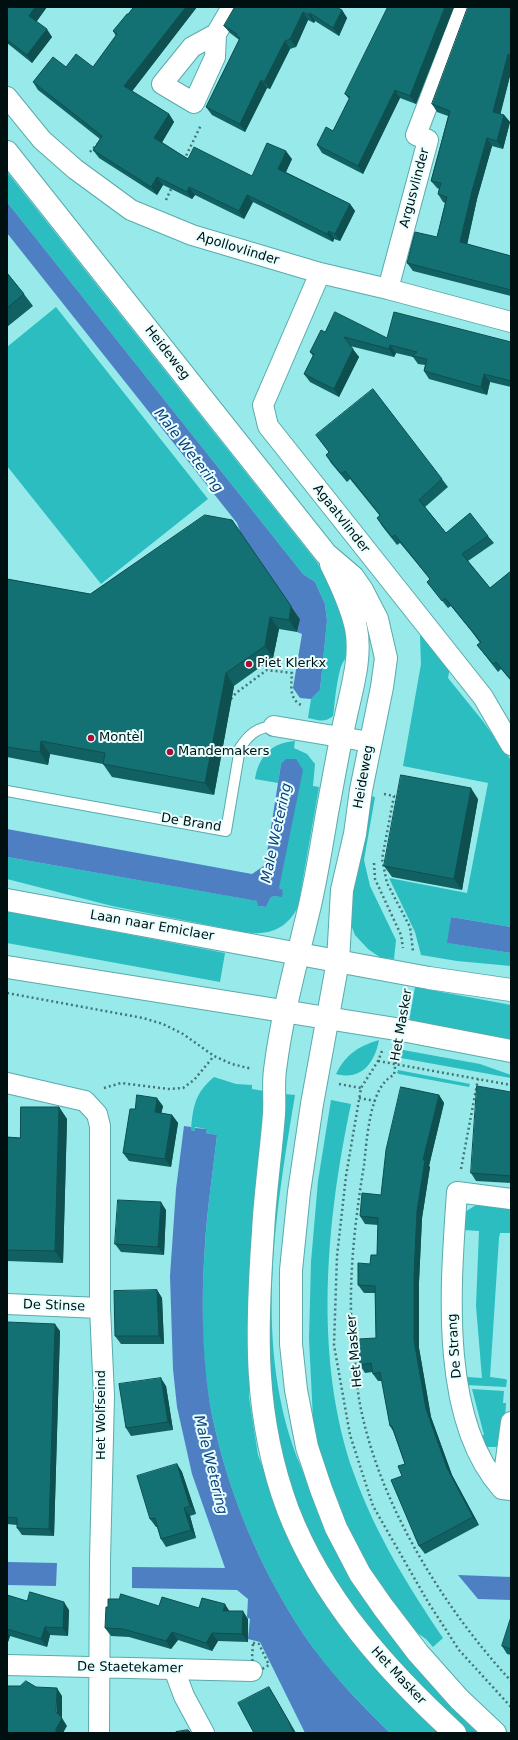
<!DOCTYPE html>
<meta charset="utf-8">
<style>
body{margin:0}
#map{position:relative;width:518px;height:1740px;overflow:hidden;background:#97e9ea;font-family:"DejaVu Sans",sans-serif}
canvas{display:block}
.frame{position:absolute;inset:0;border:8px solid #001011;pointer-events:none}
</style>
<div id="map">
<canvas width="518" height="1740"></canvas>
<div class="frame"></div>
</div>
<script>
const ctx = document.querySelector('canvas').getContext('2d');
ctx.lineJoin = 'round';
function paint(path, color) { ctx.fillStyle = color; ctx.fill(path, 'evenodd'); }
function trace(path, color, width, dash) { ctx.strokeStyle = color; ctx.lineWidth = width; ctx.lineCap = dash ? 'butt' : 'round'; ctx.setLineDash(dash || []); ctx.stroke(path); }
function drawText(font, color, halo, rows, align = 'center') {
  ctx.font = font + ' "DejaVu Sans",sans-serif'; ctx.lineWidth = 4; ctx.setLineDash([]); ctx.textBaseline = 'middle'; ctx.strokeStyle = halo; ctx.fillStyle = color; for (const [text, x, y, turn = 0] of rows) {
    ctx.save(); ctx.translate(x, y); ctx.rotate((+turn || 0) * Math.PI / 180); ctx.textAlign = isNaN(turn) ? turn : align; if (halo) ctx.strokeText(text, 0, 0); ctx.fillText(text, 0, 0); ctx.restore();
  }
}
const green = new Path2D(`
 M7,172l309,389c15,22 36,65 31,92 -1,6 -6,11 -7,17 -4,15 -5,31 -7,46 -8,7 -16,4 -25,2l3,-19 9,-9 7,-69 -2,-17 -10,-22 -12,-8 -296,-372z
 M56,307l152,192 -107,85 -94,-118v-119z
 M420,636h5l25,31 -2,11 34,42 29,40v167l-60,-10 -3,26 63,10v13l-54,-5 -36,-6 -6,-23 -26,-54 78,15 21,-110 -85,-17 18,-102z
 M295,741l-1,7 13,6 8,10 -2,22 6,1 -21,120c-12,23 -30,29 -55,25l-131,-26 -105,-27v-22l251,44v5l8,1 5,-10 5,-1h5l2,-6 -4,-2 2,-124 -3,19 -23,-4c4,-23 16,-36 40,-38z
 M367,795l8,2 -11,63 6,26 26,54 -2,19 -13,-1 -13,-9 -13,-14 -4,-10 -1,-25z
 M7,911l218,42 -5,29 -213,-39z
 M415,987l96,18v36l-102,-19z
 M379,1040c-4,22 -17,41 -43,34 10,-20 23,-28 43,-34z
 M403,1050l77,14 31,11v3l-110,-20z
 M398,1070l72,14 -1,3 -70,-13 -2,-1z
 M214,1077l22,7 16,1v4l12,2 2,14 -17,225v67l9,58 23,62 162,216h-53c-30,-31 -63,-62 -86,-98 -44,-66 -76,-142 -92,-220 -11,-54 -11,-114 -7,-169 2,-37 8,-74 12,-111l-11,-2 1,-4 -12,-2v4l-4,-1c2,-24 4,-37 23,-53z
 M285,1094l10,1c-20,121 -43,255 6,372 4,10 8,22 14,32 16,27 37,52 56,77 38,52 76,105 114,157h-21l-38,-35 -96,-118 -53,-121 -13,-178z
 M331,1100l20,4c-25,117 -38,255 3,370 21,59 54,112 89,164l-10,9 -7,-8 -20,-14 -54,-78 -38,-108 -5,-100 2,-77 7,-81z
 M491,1202l18,4 2,3v24h-11l-1,5 -9,139 15,2 2,1 -1,7 -40,-2 1,-8 15,1 -6,-72 3,-75 -15,-1 1,-18 11,-7z
 M472,1389l32,2 -1,12h3l-1,17 -7,27h-12l-6,-12h4z`);
const water = new Path2D(`
 M7,202l296,372 12,8 10,22 2,17 -7,69 -9,9 -11,-1 -7,-10 9,-54 -5,-2 3,-13 -59,-85 -4,-11 -230,-290z
 M286,759h10l7,11 -24,118 4,2 -1,7 -6,-1 -5,1 -5,10 -8,-1 -1,-5 -250,-44v-28l245,45 13,-9 16,-101z
 M451,917l60,10v26l-64,-10z
 M184,1126l7,1v3l4,1v-3l12,1 -1,4 11,2c-4,37 -10,74 -12,110 -4,55 -3,117 7,170 16,78 48,154 92,220 23,35 56,68 86,98h-85l-45,-91 -12,-3 2,-20 -3,-2 1,-18 -11,-9 -105,-2v-21l93,1 -33,-94 -15,-67 -4,-38 -3,-93 6,-87z
 M7,1562l50,1 -1,23 -49,-1z
 M458,1575l53,2v23l-33,-1z`);
const path = new Path2D(`
 M90,152l7,-8
 M184,160l17,-35
 M166,200l6,-13
 M231,699l5,-6 31,-23 25,3c-1,14 -3,27 11,33
 M384,794l10,2 -12,63 5,24 23,44 3,24
 M374,863l1,16 26,56 2,13
 M7,993l136,25 20,6 20,10 31,22 18,8 20,5
 M382,1051l-4,10 -17,27 -15,88 -9,80 -3,89 16,90 23,71 55,96 31,48 52,57
 M397,1052l-3,23c-25,11 -27,66 -30,90 -8,49 -14,99 -13,149 1,15 3,30 4,46 1,13 2,26 4,39 18,102 83,207 152,282
 M378,1061l133,24
 M339,1084l22,4
 M104,1088l17,-5 47,6 15,-1 11,-8 20,-24
 M359,1098l16,3
 M461,1169l17,-90
 M253,1643l6,1 10,21 -12,7 -5,-13z`);
const lane = new Path2D(`
 M7,791l219,40 14,-83c9,-14 18,-21 34,-22`);
const street = new Path2D(`
 M216,34l-1,23 -21,46 -32,-19 30,-37 24,-13 16,-27
 M7,97l35,43 33,29 56,41 61,25 128,38 68,16 123,33
 M320,273l-57,132 5,21 215,271 28,48
 M388,289l40,-149 -12,-5 49,-128
 M274,726l96,16
 M7,1083l78,18 12,13 3,12v182l4,88 -4,164 -1,173
 M511,1199l-54,-7c-6,89 -19,226 45,297l9,1
 M7,1304l93,4
 M502,1489l9,-67
 M7,1665l245,6
 M174,1669l10,27 20,37`);
const secondary = new Path2D(`
 M7,152l319,402 27,23 9,13 15,29 9,39 -4,29 -21,103 -6,44 -13,56 -4,71 -26,143 -13,88 -8,78v74l5,46 11,57 14,42 15,39 24,46 23,33 35,46 41,46 36,34
 M331,564c10,20 20,41 25,64 6,30 -5,63 -11,92 -7,31 -12,62 -18,93 -5,30 -10,61 -17,92 -13,55 -28,109 -35,165 -2,14 0,29 -1,44 -3,39 -9,78 -11,118 -7,98 -10,184 25,278 34,88 98,160 167,223
 M7,900l422,78 82,12
 M7,967l395,63 109,21`);
const wall = new Path2D(`
 M7,7h40l-11,14 16,16 -20,26 -25,-20z
 M134,7h63l-65,84 37,23 5,8 -12,20 26,17 64,17 40,-17 -6,13 64,32 5,7 -15,30 -6,-2 -1,3 -80,-40 -9,17 -49,-24 -3,4 -29,-14 -6,10 -58,-37 -6,-8 7,-11 -62,-49 -5,-8 33,-15h27l23,-31 -3,-5 15,-17z
 M235,7l107,3 5,8 -8,18 -24,-15 -1,2 -6,-3 -12,27 -6,2 -20,40 -3,-1 -22,44 -33,-17 -6,-8 33,-67 -1,-1 -8,-6 -6,-7z
 M388,7h66l-38,97 -16,-6 -37,76 -41,-21 -5,-8 16,-14 16,-32 -4,-5z
 M511,7v65l-11,42 4,1 6,7 -7,27 -11,-3 -15,53 -10,45 44,12v40l-98,-25 -6,-8 30,-26 8,-34 -2,-1 -5,-8 1,-5 -2,-1 -6,-7 17,-65 -11,-4 -5,-8z
 M7,273l17,21 9,12 -26,21z
 M325,332l62,6 124,4v45l-21,-5 -3,13 -58,-16 -5,-8 1,-6 -7,-1 -5,-7 -17,-4 -2,4 -44,-11 9,11 -20,40 -29,-15 -6,-8 9,-18 -3,-4z
 M316,435l126,44 6,8 -23,20 21,26 42,3 6,7 -26,18 22,27 21,-17v110l-10,-12 -3,3 -21,-27 3,-2 -8,-11 -21,-26 -3,2 -21,-26 3,-3 -30,-36 -3,2 -15,-19 -5,-8 3,-2 -30,-37 -3,3 -16,-19 -5,-8 3,-3z
 M7,579l83,15 210,25 -3,13 -18,-3 -6,29 -39,28 -20,109 -102,-18 -9,-13 -53,-10 -2,11 -41,-8z
 M478,799l-16,91 -70,-13 -8,-11z
 M511,1092v91l-35,-2 -5,-8z
 M439,1095l5,8 -15,63 1,1 -8,51 -3,64v66l12,69 21,58 27,50 -54,29 -6,-8 -17,-70 3,-12 -12,-33 -3,-5 -8,-45h-4l-5,-7v-2l-8,1 -5,-8 16,-27 -1,-45h-11l-6,-8 12,-21 7,-9 1,-30 -13,-1 -5,-8 21,-21z
 M163,1106l-2,7 11,2 6,8 -7,44 -42,-6 -6,-8 12,-44z
 M59,1107l8,12 -4,144 -56,-2v-124l13,1z
 M166,1210l-2,45 -43,-3 -6,-8z
 M157,1290l5,8 2,46h-43l-6,-8z
 M7,1322l53,9 -6,205 -32,-1 -5,-7v-3l-10,-1z
 M166,1386l7,44 -42,6 -5,-8z
 M177,1464l5,8 14,42 -6,2 6,22 -30,9 -5,-8 -4,-12h-1l-6,-8z
 M7,1595l20,6 42,9 -1,26 -18,-1 -3,12 -37,-11 -3,9z
 M159,1606l40,2 31,3 18,8v23l-30,-1 -6,10 -34,-11 -7,9 -42,-12 -18,-1 -6,-8z
 M511,1617v38l-4,-1 -5,-8z`);
const shadedWall = new Path2D(`
 M35,7h12l-12,17 -6,-8z
 M186,7h11l-67,87 -6,-8z
 M445,7h9l-38,97 -6,-8z
 M342,10l5,8 -8,18 -6,-8z
 M303,12l5,8 -12,27 -6,-8z
 M310,13l5,8 -1,2 -5,-8z
 M47,29l5,8 -20,26 -5,-8z
 M285,41l5,8 -20,40 -6,-7z
 M508,54l3,4v14l-12,48 -6,-8z
 M261,80l6,8 -22,44 -5,-8z
 M395,90l5,8 -37,76 -5,-8z
 M169,114l5,8 -14,24 -6,-8z
 M504,115l6,7 -7,27 -6,-8z
 M487,138l5,8 -15,53 -11,51 -6,-8 12,-51z
 M286,151l6,8 -8,17 -6,-7z
 M157,177l6,8 -6,10 -6,-8z
 M189,187l6,8 -3,4 -5,-7z
 M247,195l6,7 -9,17 -5,-8z
 M350,204l5,7 -15,30 -5,-7z
 M329,231l5,8 -1,3 -6,-8z
 M390,345l6,8 -2,4 -5,-8z
 M353,349l6,8 -20,40 -5,-8z
 M484,374l6,8 -3,13 -6,-8z
 M232,520l68,99 -3,13 -8,-12z
 M270,617l9,12 -6,29 -8,-12z
 M226,673l8,13 -20,109 -9,-12z
 M41,741l9,13 -2,11 -8,-13z
 M471,788l7,11 -16,91 -8,-11z
 M439,1095l5,8 -15,63 1,1 -8,51 -3,64v66l12,69 21,58 27,50 -6,-8 -26,-49 -21,-59 -12,-69v-65l3,-64 6,-51z
 M157,1098l6,8 -3,14 -5,-8z
 M59,1107l8,12 -4,144 -8,-12z
 M172,1115l6,8 -7,44 -6,-8z
 M161,1202l5,8 -2,45 -6,-8z
 M157,1290l5,8 2,46 -5,-8z
 M55,1324l5,7 -6,205 -5,-7z
 M161,1378l5,8 7,44 -5,-8z
 M177,1464l5,8 14,42 -6,-8z
 M184,1508l6,8 6,22 -5,-8z
 M64,1602l5,8 -1,26 -5,-8z
 M225,1604l5,8 -7,-1z
 M243,1611l5,8v23l-6,-8z
 M45,1627l5,8 -3,12 -6,-8z
 M7,1632l3,4 -3,9z
 M172,1632l6,8 -7,9 -5,-8z
 M212,1633l6,8 -6,10 -6,-8z
 M269,1687l5,8 22,38h-2z
 M57,1688l5,8v22l5,8 -4,7h-7z`);
const building = new Path2D(`
 M7,7h28l-6,9 18,13 -20,26 -20,-15z
 M134,7h52l-62,79 45,28 -15,24 34,21 6,-12 58,29 15,-33 19,8 -8,18 72,35 -15,30 -6,-3 -2,3 -80,-39 -8,16 -50,-24 -2,5 -30,-15 -6,10 -58,-37 9,-14 -69,-54 20,-25 13,10 10,-13 17,13 24,-33 -4,-3 14,-17h1z
 M235,7h101l6,3 -9,18 -23,-15 -1,2 -6,-3 -13,27 -5,2 -21,41 -3,-2 -21,44 -34,-17 34,-69 -4,-2 1,-2 -13,-8z
 M388,7h57l-35,89 -15,-6 -37,76 -41,-21 9,-18 7,4 17,-34 -5,-3z
 M468,7h43v48l-3,-1 -15,58 11,3 -7,26 -10,-3 -15,53 -12,51 51,14v34l-104,-27 8,-31 22,5 10,-40 -9,-3 3,-11 -10,-2 19,-70 -18,-7z
 M7,273l17,21 -17,14z
 M335,312l52,26 7,-26 117,30v39l-27,-7 -3,13 -57,-16 3,-12 -15,-3 5,-4 -27,-7 -1,4 -45,-12 9,12 -19,40 -30,-15 10,-20 -4,-2 11,-22 4,2z
 M373,389l69,90 -23,21 27,33 24,-20 18,23 -26,18 28,34 21,-17v109l-15,-18 -3,2 -16,-19 4,-3 -14,-17 -22,-27 -3,3 -15,-19 3,-3 -35,-44 -3,2 -15,-19 3,-3 -35,-44 -4,3 -15,-19 3,-3 -13,-17z
 M205,515l27,5 59,86 -2,14 -19,-3 -5,29 -39,27 -21,110 -102,-19 2,-11 -64,-12 -1,11 -33,-5v-168l83,15z
 M401,775l70,13 -17,91 -70,-13z
 M477,1086l34,6v84l-40,-3z
 M401,1087l38,8 -16,65h2l-8,51 -3,64v65l12,69 21,59 26,49 -54,29 -28,-66 11,-4 -4,-10 7,-2 -13,-38h-2l-10,-54 -7,2 -2,-11 -11,2 -2,-26 18,-1 -1,-52 -17,-1v-22l12,1 1,-9h6l1,-37 -18,-2 2,-23 19,2 5,-45z
 M137,1095l20,3 -2,14 17,3 -7,44 -42,-6 7,-44h5z
 M21,1107h38l-4,144 -48,-1v-113l13,1z
 M118,1200l43,2 -3,45 -43,-3z
 M157,1290l2,46h-44l-1,-45z
 M7,1322l48,2 -6,205 -32,-1v-10l-10,-1z
 M161,1378l7,44 -42,6 -7,-44z
 M177,1464l13,42 -6,2 7,22 -30,9 -6,-21 -5,1 -13,-43z
 M30,1592l34,10 -1,26 -18,-1 -4,12 -34,-10v-34l20,6z
 M121,1594l38,12 3,-9 37,11 3,-10 23,6 -2,7h20l-1,23 -30,-1 -6,10 -34,-11 -6,9 -43,-12 -18,-1 1,-21h2v-8h11z
 M511,1617v32l-9,-3z
 M26,1681l10,6 21,1 -1,24 6,6 -6,11v4h-49v-47h13z
 M269,1687l20,35 5,11h-40l-16,-30z
 M188,1730l3,3h-15v-1z`);
const markers = [
 [249,664,4,"#a80f34"],
 [91,738,4,"#a80f34"],
 [170,752,4,"#a80f34"]
];
const streetNames = [
 ["Argusvlinder",415,188,-75],
 ["Apollovlinder",238,249,17],
 ["Heideweg",167,353,52],
 ["Agaatvlinder",341,519,52],
 ["Heideweg",364,777,-80],
 ["De Brand",191,823,9],
 ["Laan naar Emiclaer",152,926,10],
 ["Het Masker",402,1025,-80],
 ["De Stinse",54,1306,2],
 ["De Strang",455,1346,-94],
 ["Het Masker",355,1351,-95],
 ["Het Wolfseind",102,1415,-90],
 ["De Staetekamer",130,1668,1],
 ["Het Masker",398,1676,47]
];
const poiNames = [
 ["Piet Klerkx",257,664],
 ["Montèl",99,738],
 ["Mandemakers",178,752]
];
const waterNames = [
 ["Male Wetering",188,451,52],
 ["Male Wetering",277,833,-78],
 ["Male Wetering",210,1465,76]
];
paint(green, '#2bbdc0');
paint(water, '#4e7fc3');
trace(lane, '#59abac', 12);
trace(street, '#59abac', 22);
trace(secondary, '#59abac', 24);
trace(path, '#457475', 2.5, [2, 3]);
trace(lane, '#fff', 10);
trace(street, '#fff', 20);
trace(secondary, '#fff', 22);
paint(wall, '#116163');
paint(shadedWall, '#0e4f50');
paint(building, '#147173');
trace(building, '#0e4f50', 1);
for (const [x, y, r, color] of markers) { const dot = new Path2D(); dot.arc(x, y, r, 0, 2 * Math.PI); ctx.fillStyle = color; ctx.fill(dot); trace(dot, '#e8ffff', 1.5); }
drawText('13px', '#001011', '#e8ffff', streetNames);
drawText('13px', '#001011', '#e8ffff', poiNames, 'left');
drawText('italic 14px', '#0b3e7c', '#e8ffff', waterNames);
</script>
